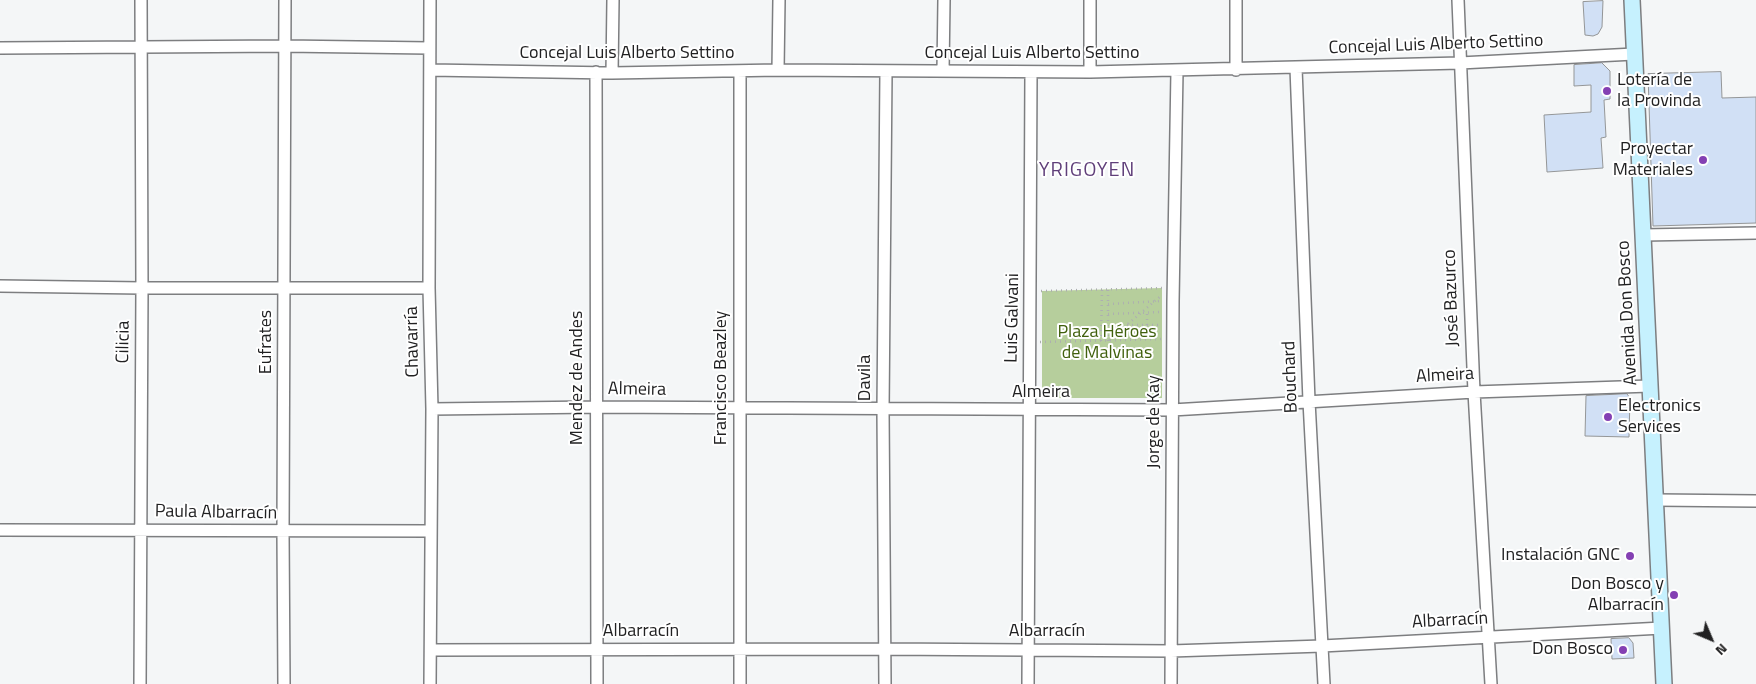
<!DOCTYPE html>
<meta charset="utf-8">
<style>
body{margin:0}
#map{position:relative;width:1756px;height:684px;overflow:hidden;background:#f4f6f7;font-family:"Titillium Web",sans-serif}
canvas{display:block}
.north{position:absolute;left:1686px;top:614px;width:50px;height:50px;-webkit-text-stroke:4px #fff;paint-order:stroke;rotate:135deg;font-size:14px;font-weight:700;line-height:20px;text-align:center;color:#212122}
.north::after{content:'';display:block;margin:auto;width:18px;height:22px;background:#212122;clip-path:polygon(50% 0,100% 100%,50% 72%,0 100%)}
</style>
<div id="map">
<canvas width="1756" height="684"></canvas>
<div class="north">N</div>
</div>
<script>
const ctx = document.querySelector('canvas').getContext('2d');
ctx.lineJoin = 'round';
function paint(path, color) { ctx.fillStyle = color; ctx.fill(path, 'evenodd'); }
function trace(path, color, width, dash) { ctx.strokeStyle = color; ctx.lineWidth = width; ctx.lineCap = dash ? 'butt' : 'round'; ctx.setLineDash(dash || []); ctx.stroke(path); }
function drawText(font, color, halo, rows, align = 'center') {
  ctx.font = font + ' "Titillium Web",sans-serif'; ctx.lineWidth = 4; ctx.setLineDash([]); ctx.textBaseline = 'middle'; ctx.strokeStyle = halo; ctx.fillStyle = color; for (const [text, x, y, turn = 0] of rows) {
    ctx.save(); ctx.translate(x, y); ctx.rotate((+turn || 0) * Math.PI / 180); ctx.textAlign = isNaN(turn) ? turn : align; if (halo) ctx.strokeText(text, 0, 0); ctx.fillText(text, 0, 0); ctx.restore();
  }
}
const green = new Path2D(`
 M1162,288v110h-120v-107z`);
const building = new Path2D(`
 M1603,1l-1,26 -4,7 -5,2 -8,-1 -2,-33z
 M1602,63l8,8v28l-6,1 2,37 -5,1 2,30 -56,4 -3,-57 47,-3v-27l-17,1v-21z
 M1721,72l1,26 34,-1v126l-103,3 -5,-152z
 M1627,394l3,4 -1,39 -44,-1 1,-40z
 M1629,638l4,5 1,15 -22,1 -1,-20z`);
const path = new Path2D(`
 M1041,291l122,-3
 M1108,304l53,-3
 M1108,314l53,-2
 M1127,325h35
 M1147,325v-13
 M1109,340l53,-45
 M1101,341l1,-51
 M1108,341v-51
 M1040,342l122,-3`);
const minor = new Path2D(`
 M430,0l-1,288 3,121 -2,275
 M1458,0l16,392 17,292
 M0,48l285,-2 144,2
 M1296,68l13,333 15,283
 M430,70l182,3 166,-3 312,2 370,-9 174,-9
 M778,70l1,-70
 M1236,70v-70
 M740,71v613
 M943,71l1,-71
 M596,72l1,612
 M1090,72v-72
 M612,73l1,-73
 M1643,235l113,-2
 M0,286l142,2h287
 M432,409l163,-2 577,3 302,-18 176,-6
 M1656,500l100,1
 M0,530l431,1
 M431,650l454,-1 286,2 151,-5 340,-18
 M140,684l2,-396 -1,-288
 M284,684l-1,-152 2,-532
 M885,684l-2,-274 3,-338
 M1028,684l3,-611
 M1171,684l2,-383 4,-230`);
const secondary = new Path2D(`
 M1632,0l32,684`);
const markers = [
 [1607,91,5,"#8440b3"],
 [1703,160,5,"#8440b3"],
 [1608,417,5,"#8440b3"],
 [1630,556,5,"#8440b3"],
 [1674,595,5,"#8440b3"],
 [1623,650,5,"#8440b3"]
];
const streetNames = [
 ["Concejal Luis Alberto Settino",1436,45,-2],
 ["Concejal Luis Alberto Settino",627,54],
 ["Concejal Luis Alberto Settino",1032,54],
 ["José Bazurco",1452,298,-92],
 ["Avenida Don Bosco",1628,313,-93],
 ["Luis Galvani",1013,318,-89],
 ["Cilicia",124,342,-89],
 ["Eufrates",267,342,-90],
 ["Chavarría",413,342,-91],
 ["Almeira",1445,376,-3],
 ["Bouchard",1291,377,-92],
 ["Mendez de Andes",578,378,-90],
 ["Francisco Beazley",722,378,-90],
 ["Davila",866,378,-90],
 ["Almeira",637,390,1],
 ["Almeira",1041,393],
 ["Jorge de Kay",1155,422,-90],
 ["Paula Albarracín",216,513,1],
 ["Albarracín",1450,621,-3],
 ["Albarracín",641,632],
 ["Albarracín",1047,632]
];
const poiNames = [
 ["Lotería de",1617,81,"left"],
 ["la Provinda",1617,102,"left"],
 ["Proyectar",1693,150],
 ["Materiales",1693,171],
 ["Electronics",1618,407,"left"],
 ["Services",1618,428,"left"],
 ["Instalación GNC",1620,556],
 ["Don Bosco y",1664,585],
 ["Albarracín",1664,606],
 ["Don Bosco",1613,650]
];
const parkNames = [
 ["Plaza Héroes",1107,333],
 ["de Malvinas",1107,354]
];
const quarterNames = [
 ["YRIGOYEN",1087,171]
];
paint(green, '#b6ce9c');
paint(building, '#d1e0f5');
trace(building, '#949697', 1);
trace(minor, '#7d7e80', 14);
trace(secondary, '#7d7e80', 18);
trace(path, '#adafb0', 2.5, [1, 4]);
trace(minor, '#fff', 11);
trace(secondary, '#c6f1fe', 15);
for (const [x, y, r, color] of markers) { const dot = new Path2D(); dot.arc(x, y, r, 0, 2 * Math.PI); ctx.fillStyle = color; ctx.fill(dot); trace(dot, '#fff', 2); }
drawText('18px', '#212122', '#fff', streetNames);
drawText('18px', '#212122', '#fff', poiNames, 'right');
drawText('18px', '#40600d', '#fff', parkNames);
ctx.letterSpacing = '1px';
drawText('20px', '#603f7a', '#fff', quarterNames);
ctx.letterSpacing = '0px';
</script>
